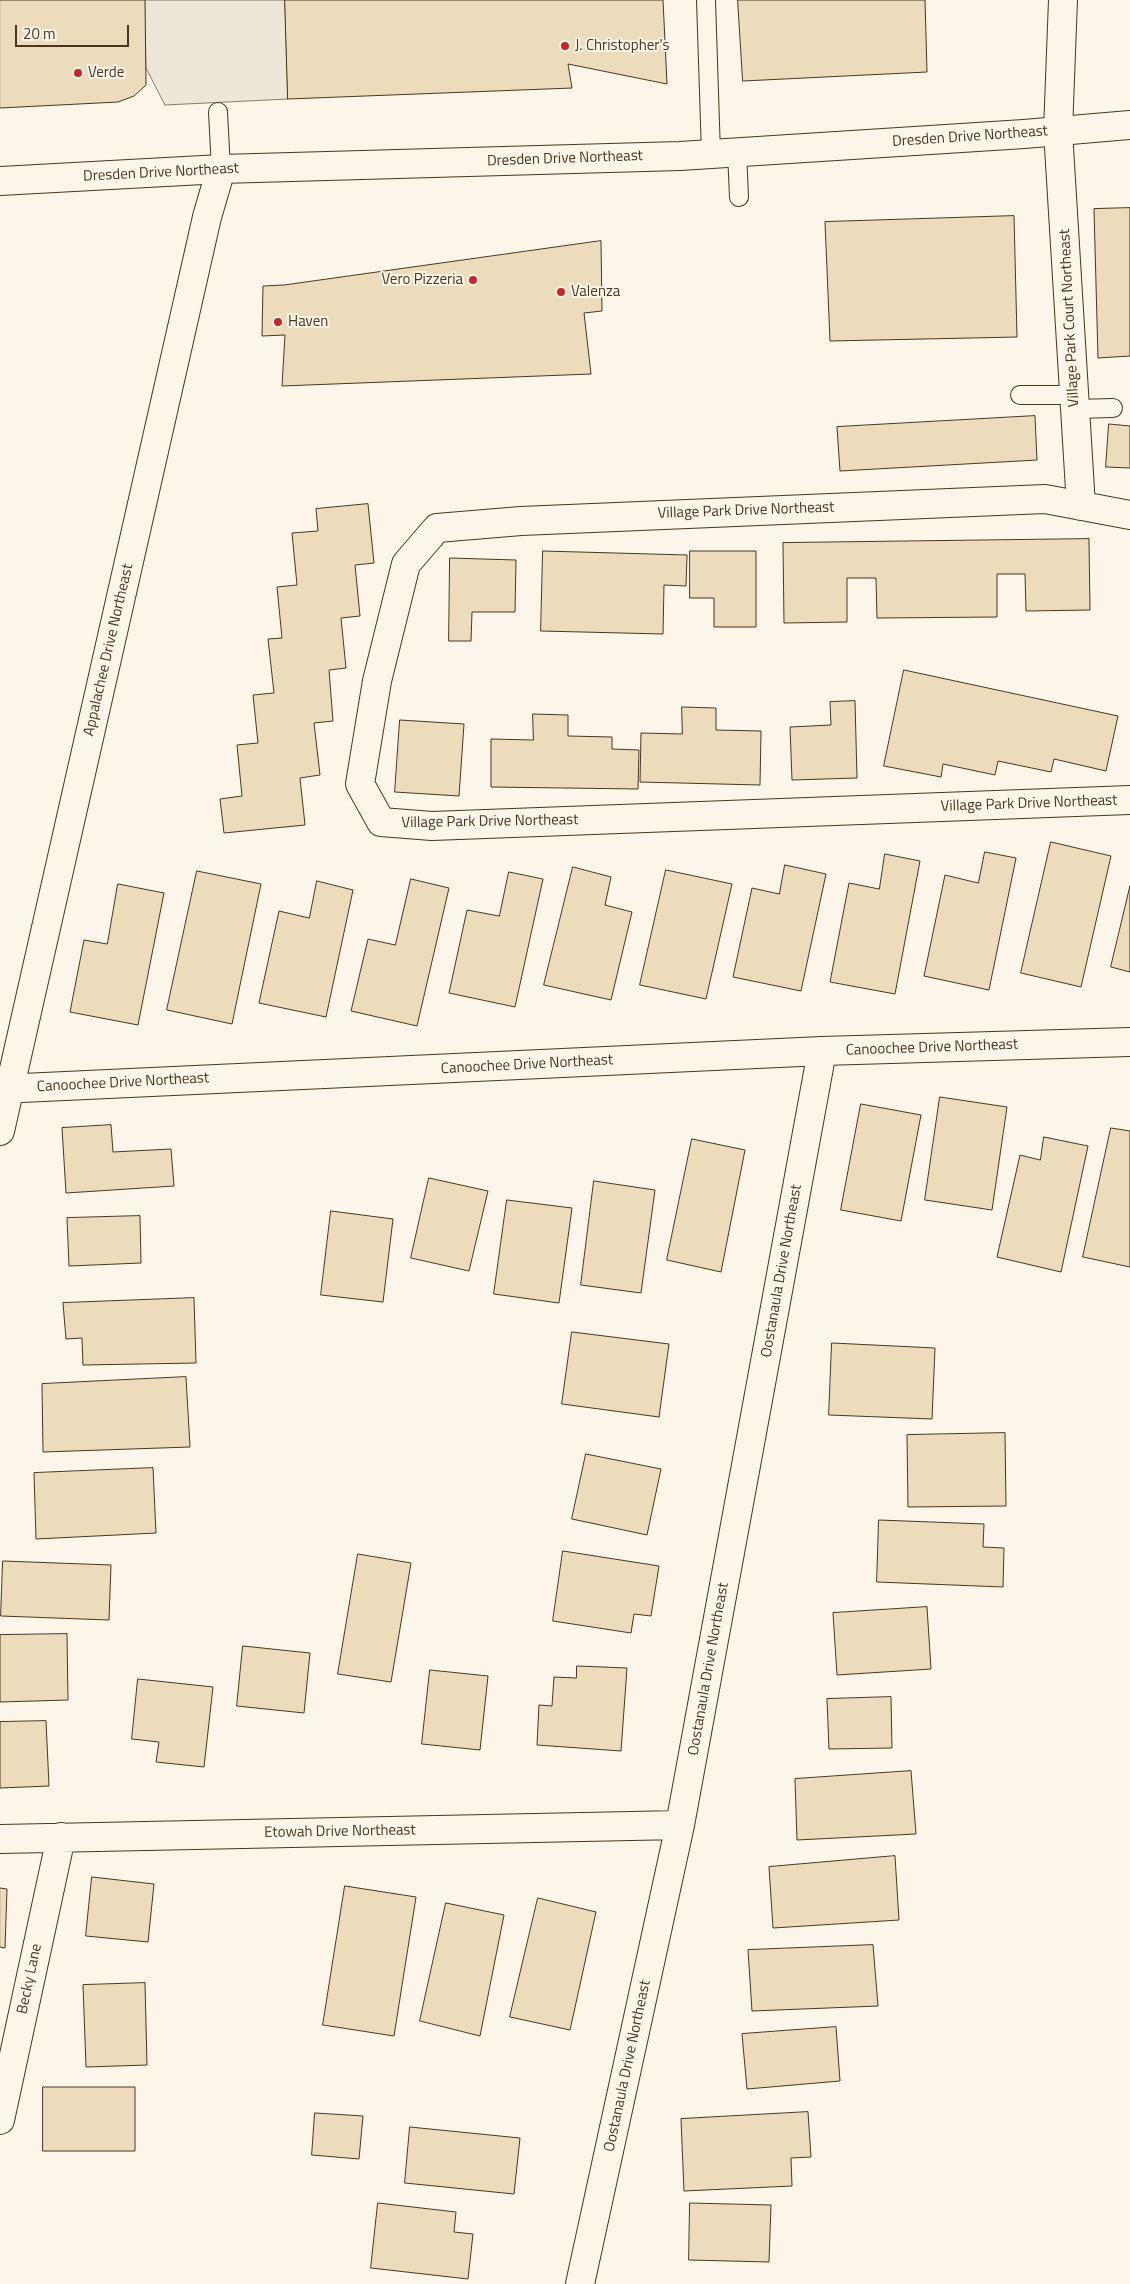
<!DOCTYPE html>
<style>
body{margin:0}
#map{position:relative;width:1130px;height:2284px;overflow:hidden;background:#fbf6e9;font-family:"Titillium Web",sans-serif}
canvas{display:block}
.scale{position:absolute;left:15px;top:25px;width:114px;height:22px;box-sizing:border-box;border:2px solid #4a3520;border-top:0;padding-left:6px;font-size:15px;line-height:18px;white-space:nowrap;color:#4a3520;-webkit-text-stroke:4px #fbf6e9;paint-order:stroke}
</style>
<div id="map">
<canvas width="1130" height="2284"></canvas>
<div class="scale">20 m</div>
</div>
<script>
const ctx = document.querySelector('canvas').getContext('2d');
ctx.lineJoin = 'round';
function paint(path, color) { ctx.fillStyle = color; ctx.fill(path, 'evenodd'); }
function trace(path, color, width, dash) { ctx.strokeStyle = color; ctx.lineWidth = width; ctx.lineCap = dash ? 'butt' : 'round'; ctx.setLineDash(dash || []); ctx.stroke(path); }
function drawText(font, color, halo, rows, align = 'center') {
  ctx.font = font + ' "Titillium Web",sans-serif'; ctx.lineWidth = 4; ctx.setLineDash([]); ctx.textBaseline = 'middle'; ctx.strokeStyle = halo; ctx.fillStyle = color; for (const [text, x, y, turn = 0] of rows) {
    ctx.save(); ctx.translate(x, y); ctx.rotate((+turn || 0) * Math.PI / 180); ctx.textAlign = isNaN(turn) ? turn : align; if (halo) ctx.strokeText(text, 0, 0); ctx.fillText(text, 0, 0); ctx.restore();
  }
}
const parking = new Path2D(`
 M145,0h140l3,99 -123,6 -19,-37z`);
const building = new Path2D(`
 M0,0h145l1,85 -12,11 -16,6 -118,6z
 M285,0h378l4,84 -99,-20 4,24 -284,11z
 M738,0h187l2,72 -184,9z
 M1130,208v148l-32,2 -4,-149z
 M1014,216l3,121 -187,4 -5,-119z
 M601,241l1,70 -18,2 7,61 -309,12 3,-51 -23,1 1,-50 21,-1z
 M1035,416l2,44 -197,11 -3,-44z
 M1109,424l21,2v42l-24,-1z
 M368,504l6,59 -19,2 5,51 -19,2 5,50 -17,2 4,51 -19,2 6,52 -20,3 5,47 -81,8 -4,-34 22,-3 -5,-51 21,-2 -5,-48 21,-2 -6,-54 14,-1 -5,-51 20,-2 -5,-52 26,-2 -2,-22z
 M1089,539l1,71 -64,1 -1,-37h-28v43l-120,1 -1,-40h-29v44l-63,1 -1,-80z
 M543,551l144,4 -1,31 -22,-1 -1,49 -122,-3z
 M690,551h66v76h-42v-29h-24z
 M450,558l66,2 -1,52h-43l-1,29h-22z
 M904,670l214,46 -12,55 -52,-12 -3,13 -53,-11 -3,14 -52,-11 -2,13 -57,-11z
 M855,701l2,77 -65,2 -2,-53 41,-2 -1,-23z
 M682,707l34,1v22l45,1 -1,54 -120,-3 1,-49 41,1z
 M533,714l35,1v21l44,1v12l27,1 -1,39 -147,-2v-48l42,1z
 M400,720l64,4 -5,72 -64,-4z
 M1051,842l60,14 -30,131 -60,-14z
 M985,852l31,6 -27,132 -65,-14 21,-101 33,8z
 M885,854l35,7 -25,133 -65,-12 19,-99 30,6z
 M785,865l41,9 -25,117 -68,-14 19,-89 27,6z
 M573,867l38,10 -6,28 27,7 -21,88 -67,-15z
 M666,870l66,14 -26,115 -66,-14z
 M197,871l64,13 -29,140 -65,-14z
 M509,872l34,7 -28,128 -66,-14 18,-83 32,6z
 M411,879l38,9 -32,138 -66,-15 17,-72 27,6z
 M317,881l36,9 -27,127 -67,-14 20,-92 30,7z
 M118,884l46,9 -26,132 -68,-13 14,-72 23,4z
 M1130,886v86l-19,-5z
 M940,1097l67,10 -15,103 -67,-10z
 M861,1104l60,11 -20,106 -60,-11z
 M111,1125l2,27 58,-3 3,37 -108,7 -4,-65z
 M1111,1128l19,3v136l-47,-10z
 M1044,1137l44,9 -27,126 -64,-15 23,-102 20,5z
 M692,1139l53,11 -24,122 -54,-12z
 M429,1178l59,13 -19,80 -58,-13z
 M594,1181l61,9 -14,103 -60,-8z
 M507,1200l65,8 -13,95 -65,-9z
 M331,1211l62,8 -10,83 -62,-7z
 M140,1216l1,47 -72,3 -2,-48z
 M194,1298l2,65 -113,2 -1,-27 -16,1 -3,-36z
 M572,1332l97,12 -10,73 -97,-13z
 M832,1343l103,5 -3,71 -103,-4z
 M186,1377l4,70 -147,5 -1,-68z
 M1005,1433l1,73 -98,1 -1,-72z
 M586,1454l75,15 -14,66 -75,-16z
 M153,1468l3,65 -120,6 -2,-66z
 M879,1520l105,4 -1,23 21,1 -1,39 -126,-5z
 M563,1551l96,15 -8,50 -17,-2 -3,19 -78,-12z
 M358,1554l53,9 -20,119 -53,-8z
 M3,1561l108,4 -2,55 -108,-4z
 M927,1607l4,62 -94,6 -4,-62z
 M67,1634l1,66 -68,2v-67z
 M243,1646l67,7 -6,60 -67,-7z
 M577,1666l50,2 -6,83 -84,-6 2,-40 13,1 2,-29 22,1z
 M430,1670l58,6 -8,74 -58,-6z
 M138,1679l75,8 -9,80 -48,-5 3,-20 -27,-3z
 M891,1697l1,51 -63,1 -2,-50z
 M46,1721l3,65 -49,2v-66z
 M911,1771l5,63 -119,6 -2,-61z
 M895,1856l4,64 -126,8 -4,-61z
 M92,1877l62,7 -6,58 -62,-6z
 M345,1886l71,11 -22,139 -71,-11z
 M0,1888l7,1 -2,59 -5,-1z
 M538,1898l58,14 -26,118 -60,-13z
 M446,1903l58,12 -24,121 -60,-15z
 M873,1945l5,61 -126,5 -4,-61z
 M145,1983l2,82 -61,2 -3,-82z
 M836,2027l4,54 -93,8 -5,-55z
 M43,2087h92v64h-92z
 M808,2112l3,45 -20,1 1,28 -108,5 -3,-72z
 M315,2113l48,3 -4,43 -47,-4z
 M410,2127l110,11 -6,56 -109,-11z
 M378,2203l78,9 -2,20 19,2 -5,45 -97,-11z
 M690,2203l81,2 -2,57 -80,-2z`);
const lane = new Path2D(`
 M706,0l5,154
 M218,112l3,57
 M737,152l2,45
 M1020,395h55
 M1075,409l38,-1`);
const street = new Path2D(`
 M1063,0l-5,131 23,375
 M1130,515l-85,-16 -524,22 -84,7 -31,36 -29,117 -17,103 21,38 51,4 698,-26
 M0,1089l822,-38 308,-9
 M0,1131l207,-914 14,-48
 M0,1839l680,-14
 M0,2120l61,-283
 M580,2284l100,-459 142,-774`);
const secondary = new Path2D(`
 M0,181l221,-12 459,-13 344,-22 106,-9`);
const markers = [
 [565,46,5,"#c62828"],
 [78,73,5,"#c62828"],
 [473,280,5,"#c62828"],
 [561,292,5,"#c62828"],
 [278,322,5,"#c62828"]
];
const poiNames = [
 ["J. Christopher's",575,46],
 ["Verde",88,73],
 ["Vero Pizzeria",463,280,"right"],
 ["Valenza",571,292],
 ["Haven",288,322]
];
const streetNames = [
 ["Dresden Drive Northeast",970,137,-4],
 ["Dresden Drive Northeast",565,159,-2],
 ["Dresden Drive Northeast",161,173,-3],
 ["Village Park Court Northeast",1070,318,-93],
 ["Village Park Drive Northeast",746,511,-2],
 ["Appalachee Drive Northeast",109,650,-77],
 ["Village Park Drive Northeast",1029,804,-2],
 ["Village Park Drive Northeast",490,822,-1],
 ["Canoochee Drive Northeast",932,1048,-2],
 ["Canoochee Drive Northeast",527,1065,-3],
 ["Canoochee Drive Northeast",123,1083,-3],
 ["Oostanaula Drive Northeast",782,1271,-80],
 ["Oostanaula Drive Northeast",709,1669,-80],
 ["Etowah Drive Northeast",340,1832,-1],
 ["Becky Lane",30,1979,-78],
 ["Oostanaula Drive Northeast",628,2066,-78]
];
paint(parking, '#ede7d9');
trace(parking, '#887966', 1);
paint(building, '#ecdcbc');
trace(building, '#4a3520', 1);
trace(lane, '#4a3520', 20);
trace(street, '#4a3520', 30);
trace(secondary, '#4a3520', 30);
trace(lane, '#fbf6e9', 18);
trace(street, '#fbf6e9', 28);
trace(secondary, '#fbf6e9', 28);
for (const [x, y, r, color] of markers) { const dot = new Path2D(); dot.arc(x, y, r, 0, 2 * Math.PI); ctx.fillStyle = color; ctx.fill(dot); trace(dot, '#fbf6e9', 2); }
drawText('15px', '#4a3520', '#fbf6e9', poiNames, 'left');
drawText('15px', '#4a3520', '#fbf6e9', streetNames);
</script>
